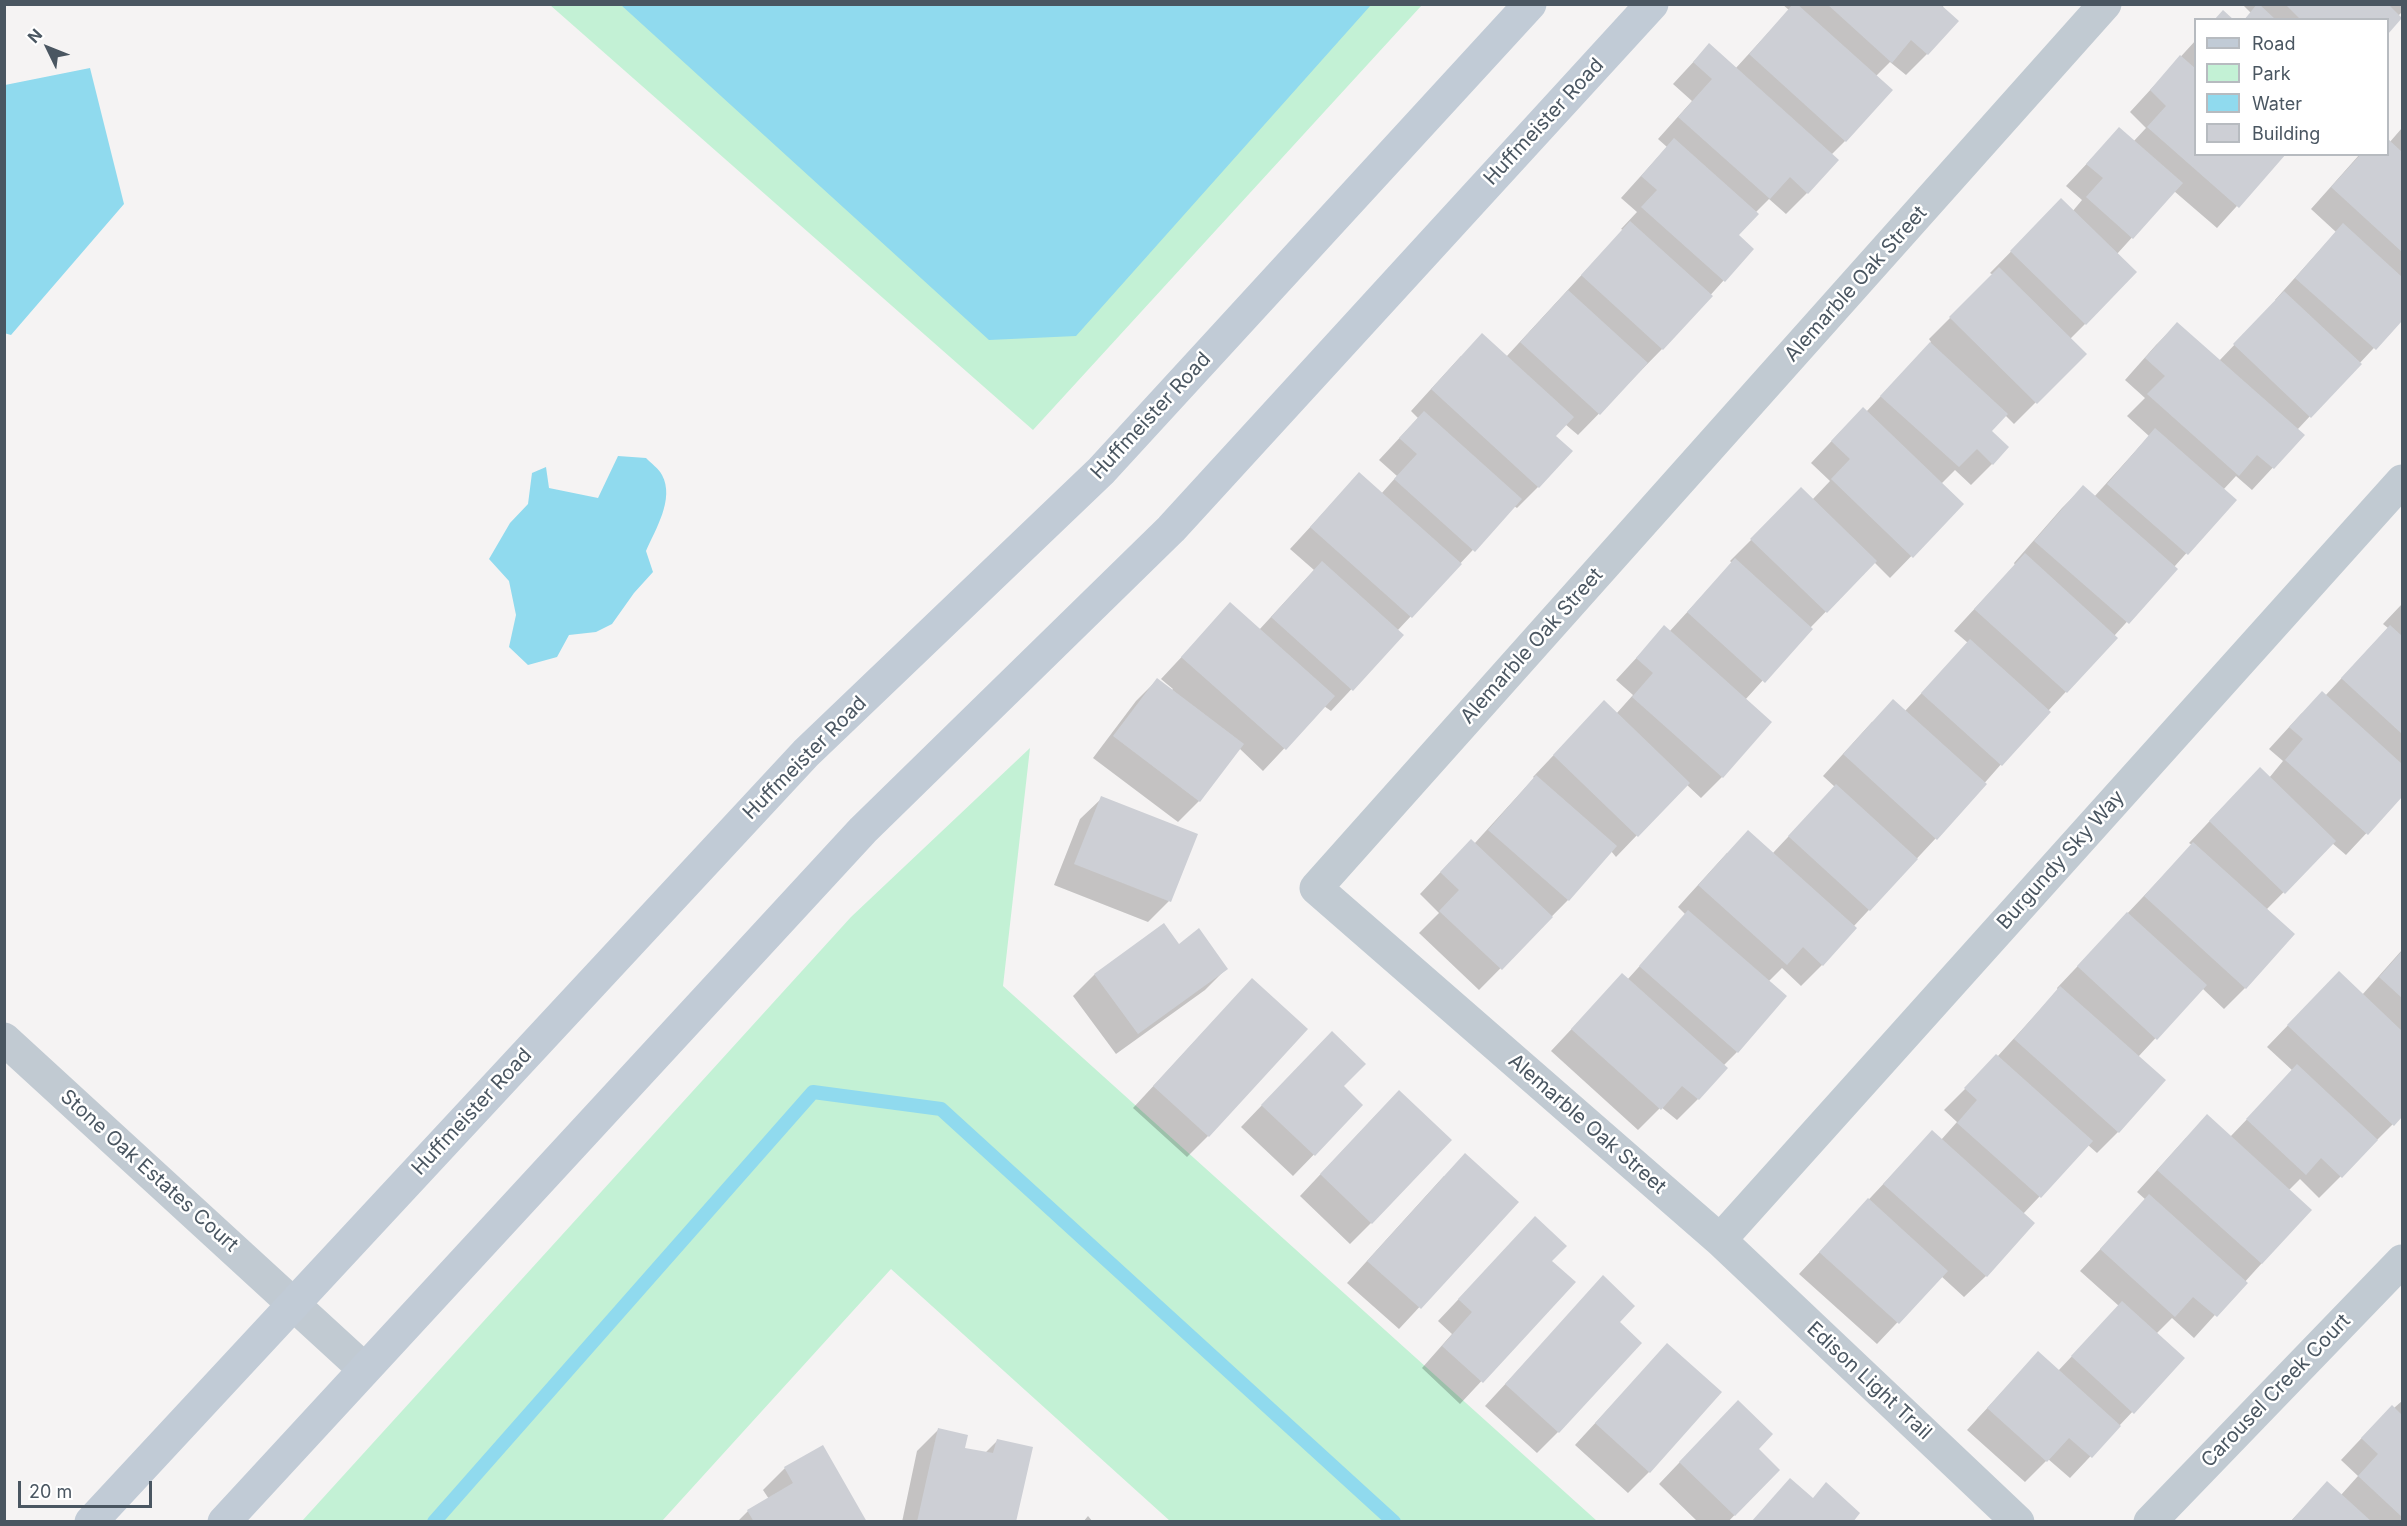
<!DOCTYPE html>
<style>
body{margin:0}
#map{position:relative;width:2407px;height:1526px;overflow:hidden;background:#f5f3f3;font-family:Inter,sans-serif}
canvas{display:block}
.frame{position:absolute;inset:0;border:6px solid #4a5661;pointer-events:none}
.legend{position:absolute;left:2194px;top:18px;width:195px;height:138px;box-sizing:border-box;background:#fff;border:2px solid #b7bbc0;margin:0;padding:8px 10px;list-style:none;font-size:18px;color:#4a5661}
.legend li{display:flex;align-items:center;gap:12px;height:30px}
.legend b{width:30px;border:2px solid #b7bbc0}
.north{position:absolute;left:18px;top:18px;width:60px;height:60px;-webkit-text-stroke:4px #fff;paint-order:stroke;rotate:313deg;font-size:16px;font-weight:700;line-height:24px;text-align:center;color:#4a5661}
.north::after{content:'';display:block;margin:auto;width:21px;height:27px;background:#4a5661;clip-path:polygon(50% 0,100% 100%,50% 72%,0 100%)}
.scale{position:absolute;left:18px;top:1481px;width:134px;height:27px;box-sizing:border-box;border:3px solid #4a5661;border-top:0;padding-left:8px;font-size:18px;line-height:21px;white-space:nowrap;color:#4a5661;-webkit-text-stroke:4px #fff;paint-order:stroke}
</style>
<div id="map">
<canvas width="2407" height="1526"></canvas>
<div class="frame"></div>
<ul class="legend">
<li><b style="height:8px;background:#c1cbd6"></b>Road</li>
<li><b style="height:16px;background:#c3f1d5"></b>Park</li>
<li><b style="height:16px;background:#90daee"></b>Water</li>
<li><b style="height:16px;background:#cdcfd5"></b>Building</li>
</ul>
<div class="north">N</div>
<div class="scale">20 m</div>
</div>
<script>
const ctx = document.querySelector('canvas').getContext('2d');
ctx.lineJoin = 'round';
function paint(path, color) { ctx.fillStyle = color; ctx.fill(path, 'evenodd'); }
function trace(path, color, width, dash) { ctx.strokeStyle = color; ctx.lineWidth = width; ctx.lineCap = dash ? 'butt' : 'round'; ctx.setLineDash(dash || []); ctx.stroke(path); }
function drawText(font, color, halo, rows, align = 'center') {
  ctx.font = font + ' Inter,sans-serif'; ctx.lineWidth = 5; ctx.setLineDash([]); ctx.textBaseline = 'middle'; ctx.strokeStyle = halo; ctx.fillStyle = color; for (const [text, x, y, turn = 0] of rows) {
    ctx.save(); ctx.translate(x, y); ctx.rotate((+turn || 0) * Math.PI / 180); ctx.textAlign = isNaN(turn) ? turn : align; if (halo) ctx.strokeText(text, 0, 0); ctx.fillText(text, 0, 0); ctx.restore();
  }
}
const green = new Path2D(`
 M550,5h872l-389,425z
 M1030,748l-27,238 594,535h-427l-279,-252 -229,252h-360l549,-604z`);
const water = new Path2D(`
 M621,5h750l-295,331 -87,4z
 M90,68l34,136 -113,131 -7,-2 1,-248z
 M618,456l28,2c5,5 13,11 16,17 13,24 -7,55 -16,76l7,21 -19,21 -22,31 -16,8 -27,3 -12,22 -29,8 -19,-18 7,-32 -7,-34 -20,-22 21,-36 18,-19 4,-31 14,-6 3,21 49,10z`);
const shadow = new Path2D(`
 M1782,4h163l-3,4 -15,46 -21,21 -16,-13 -15,15 -30,64 -14,14 -24,38 -21,21 -17,-15 -14,14 -18,22 -13,45 -62,69 -84,86 -13,-11 -11,12 -16,51 -21,21 -3,-2 -117,125 5,4 -71,76 -7,-5 -61,65 -24,-23 -40,53 -21,21 -85,-64 43,-57 21,-21 14,11 2,-2 -12,-10 70,-75 28,26 55,-60 -24,-21 69,-75 22,20 16,-18 -18,-16 39,-42 -7,-7 50,-55 45,1 117,-127 -2,-1 16,-17 -16,-14 46,-51 -9,-8 34,-38 -19,-17 36,-39 26,24 54,-59z
 M2242,4h160v8l-4,4 3,2 -13,14v-12h-144l7,-7z
 M2196,40v114h88l-67,74 -43,-37 -57,63 -32,70 -15,15 14,15 -70,70 -9,-9 -15,16 2,33 -21,21 -16,-15 -14,14 21,20 -72,74 -16,-16 -64,66 -65,72 -23,77 -21,21 -15,-14 -70,73 -5,-6 -43,49 -89,90 -60,-57 20,-20 -19,-19 30,-32 24,-18 60,-66 -1,-1 50,-53 33,-10 17,-19 -17,-15 48,-52 5,4 63,-69 -2,-2 50,-50 32,-11 18,-19 -19,-18 31,-33 24,-18 65,-70 -2,-3 64,-64 -3,-2 50,-51 32,-10 10,-12 -16,-14 53,-57 14,13 13,-14 -16,-16z
 M2402,128v190l-105,112 6,5 -51,55 -16,-14 -13,14 11,10 -60,67 1,2 -61,67 2,2 -68,73 -112,127 -83,89 -31,38 -21,21 -19,-18 -14,14 -31,70 -14,14 3,2 -28,31 -21,21 -16,-13 -23,23 -87,-79 71,-76 5,5 59,-65 -8,-8 49,-54 45,1 63,-67 -12,-11 49,-54 33,-11 63,-68 -14,-12 61,-66 -1,-2 48,-55 21,-21 11,10 55,-61 -22,-20 18,-18 -20,-18 31,-35 21,-21 42,37 57,-60 -1,-1 61,-68 -25,-23 49,-55h28v-13l1,2z
 M2402,604v191l-56,60 -14,-12 -66,67 -21,78 -21,21 -22,-21 -64,69 -20,75 -21,21 -9,-8 -65,69 10,9 -47,53 -22,21 -23,-21 -64,68 -78,-70 133,-142 9,8 16,-18 -13,-12 53,-53 61,-67 -1,-2 135,-143 -3,-2 50,-53 30,-12 14,-17 -14,-12 32,-35 24,-18 63,-68 -5,-4z
 M1102,798l67,103 -21,21 -94,-37 26,-66z
 M1163,925l15,21 48,23 -21,21 -89,64 -43,-58 21,-21z
 M2402,950v165l-83,83 -19,-19 -11,11 21,20 -116,128 -22,-20 -16,16 27,24 -113,120 -22,-19 -23,23 -58,-52 71,-77 20,18 61,-65 -39,-35 66,-71 -9,-8 49,-54 44,-1 63,-66 -26,-24 51,-53 44,1z
 M1231,1002l-23,134 -21,21 -54,-49z
 M1311,1054l50,52 -68,70 -52,-49z
 M1378,1113l-7,110 -21,21 -50,-48z
 M1444,1176l73,26 -118,127 -52,-46z
 M1535,1218l15,43 24,21 -114,122 -38,-36 30,-34 -14,-13z
 M1603,1278l15,44 -60,110 -21,21 -52,-47z
 M1667,1345l-18,127 -21,21 -53,-48z
 M2402,1401v121h-112l37,-39 14,12 17,-19 -17,-16 30,-32z
 M1716,1424l41,26 20,20 -49,52h-30l-39,-38z
 M939,1429l24,20 22,4 12,-12 18,81h-113l15,-71z
 M822,1447l44,75h-129l11,-11 21,-12 -6,-9 22,-22z
 M1088,1516l5,6h-10z`);
const stream = new Path2D(`
 M434,1522l379,-430 128,17 453,413`);
const building = new Path2D(`
 M1793,4h4l96,86 -47,52 -97,-88z
 M1827,4h113l19,17 -31,34 -17,-15 -19,23z
 M2257,4h2l17,16h-32z
 M2285,4h103l14,14 -14,16v-14h-87z
 M2223,10l11,10h-20z
 M1709,43l130,117 -31,34 -18,-17 -20,22 -92,-82 34,-38 -19,-17z
 M2180,55l16,14v85h90l-47,54 -92,-81 19,-21 -16,-16z
 M2119,127l64,56 -50,56 -47,-42 17,-19 -17,-14z
 M1674,138l85,76 -20,21 15,14 -29,33 -84,-75 16,-17 -16,-14z
 M2388,139l14,13v100l-71,-65 30,-33h27z
 M2061,198l76,74 -51,53 -76,-74z
 M1630,221l83,75 -50,54 -82,-75z
 M2343,223l59,54v44l-26,29 -81,-72z
 M1999,267l88,87 -50,50 -88,-87z
 M1568,290l80,73 -48,52 -80,-73z
 M2284,291l78,73 -51,54 -78,-74z
 M2177,322l128,113 -31,34 -17,-14 -18,21 -92,-82 18,-18 -20,-18z
 M1482,333l92,84 -18,19 17,15 -34,37 -108,-99z
 M1930,342l78,72 -16,17 17,16 -16,18 -16,-16 -18,18 -79,-71z
 M1863,407l101,97 -51,54 -82,-79 19,-20 -19,-18z
 M1424,411l98,88 -47,53 -81,-73 23,-25 -18,-16z
 M2155,428l82,72 -49,55 -81,-71z
 M1359,472l103,92 -50,54 -102,-91z
 M2083,485l95,84 -49,55 -95,-83z
 M1801,487l76,74 -50,52 -77,-74z
 M2025,553l93,85 -51,55 -93,-84z
 M1735,558l78,71 -48,54 -78,-71z
 M1322,561l82,74 -51,56 -82,-74z
 M1230,602l105,94 -49,54 -105,-93z
 M1664,625l108,97 -49,56 -91,-81 21,-24 -17,-15z
 M2390,625l12,11v98l-61,-56z
 M1970,639l81,73 -49,54 -81,-73z
 M1157,678l87,66 -44,58 -87,-66z
 M2322,691l80,73v33l-34,38 -83,-75 18,-21 -14,-12z
 M1893,699l94,85 -50,56 -94,-86z
 M1604,700l86,83 -52,54 -85,-82z
 M2260,767l76,74 -51,53 -76,-73z
 M1536,775l81,71 -48,55 -81,-71z
 M1836,784l82,75 -48,52 -82,-75z
 M1101,796l97,38 -27,68 -97,-38z
 M1748,830l109,98 -34,38 -20,-19 -16,18 -89,-80z
 M1471,839l82,78 -51,53 -63,-59 20,-21 -19,-18z
 M2193,842l102,92 -49,55 -102,-93z
 M1688,910l99,86 -49,57 -99,-87z
 M2127,912l80,73 -50,55 -80,-74z
 M1164,923l15,21 20,-16 29,41 -90,65 -44,-60z
 M2402,951v47l-23,-21z
 M2339,971l63,60v86l-8,9 -107,-101z
 M1622,973l106,95 -29,32 -17,-14 -21,24 -90,-81z
 M1252,978l56,51 -99,108 -56,-51z
 M2060,986l106,94 -47,53 -105,-94z
 M1332,1031l34,33 -22,22 19,19 -48,51 -54,-51z
 M1996,1054l97,87 -52,57 -84,-75 20,-23 -13,-12z
 M2297,1064l81,76 -36,38 -21,-20 -15,17 -60,-56z
 M1399,1090l53,50 -80,84 -52,-50z
 M2207,1114l105,96 -50,54 -105,-94z
 M1932,1130l103,93 -48,54 -104,-93z
 M1465,1153l54,49 -98,107 -54,-48z
 M2149,1194l99,89 -31,34 -24,-20 -18,20 -75,-68z
 M1868,1198l80,73 -49,53 -80,-72z
 M1535,1216l32,30 -15,15 24,21 -93,101 -41,-37 30,-34 -14,-13z
 M1603,1275l32,31 -15,16 22,21 -83,90 -54,-49z
 M2122,1301l63,57 -51,56 -63,-58z
 M1667,1343l55,49 -72,81 -55,-50z
 M2038,1351l83,75 -29,32 -23,-20 -22,24 -60,-54z
 M1738,1400l35,34 -14,15 21,21 -45,46 -56,-54z
 M2392,1405l10,10v102l-44,-41 20,-22 -17,-16z
 M938,1428l30,7 -3,13 28,5 4,-14 36,8 -17,75h-99z
 M823,1445l44,77h-113l-7,-12 46,-27 -9,-16z
 M1790,1478l23,20 13,-16 34,31 -7,9h-102z
 M2327,1481l45,41h-82z`);
const minor = new Path2D(`
 M4,1039l360,330
 M1720,1240l682,-759
 M2018,1522l-298,-282 -404,-352 789,-884
 M2150,1522l252,-261`);
const secondary = new Path2D(`
 M91,1522l715,-769 295,-282 429,-467
 M224,1522l639,-692 308,-301 481,-525`);
const streetNames = [
 ["Huffmeister Road",1544,122,-47],
 ["Alemarble Oak Street",1856,284,-48],
 ["Huffmeister Road",1151,416,-47],
 ["Alemarble Oak Street",1532,646,-48],
 ["Huffmeister Road",805,758,-45],
 ["Burgundy Sky Way",2061,860,-48],
 ["Huffmeister Road",472,1112,-47],
 ["Alemarble Oak Street",1587,1124,41],
 ["Stone Oak Estates Court",149,1171,42],
 ["Edison Light Trail",1869,1381,43],
 ["Carousel Creek Court",2276,1391,-46]
];
paint(green, '#c3f1d5');
paint(water, '#90daee');
paint(shadow, '#0003');
trace(stream, '#90daee', 14);
paint(building, '#cdcfd5');
trace(minor, '#c1cad2', 33);
trace(secondary, '#c1cbd6', 33);
drawText('20px', '#4a5661', '#fff', streetNames);
</script>
